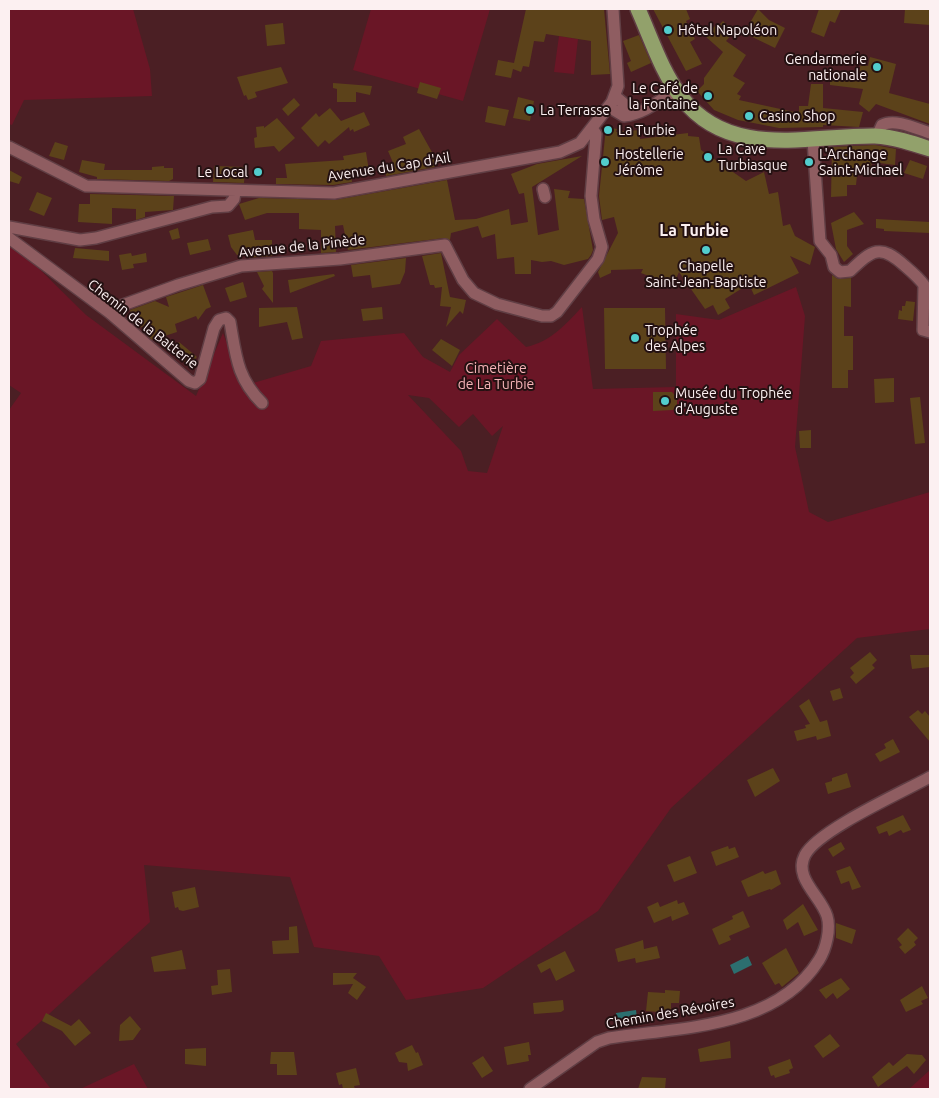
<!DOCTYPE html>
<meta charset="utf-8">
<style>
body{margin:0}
#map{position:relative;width:939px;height:1098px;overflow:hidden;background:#4b1f24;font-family:Ubuntu,sans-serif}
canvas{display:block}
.frame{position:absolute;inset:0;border:10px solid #fcf0f1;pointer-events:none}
</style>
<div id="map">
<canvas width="939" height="1098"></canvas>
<div class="frame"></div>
</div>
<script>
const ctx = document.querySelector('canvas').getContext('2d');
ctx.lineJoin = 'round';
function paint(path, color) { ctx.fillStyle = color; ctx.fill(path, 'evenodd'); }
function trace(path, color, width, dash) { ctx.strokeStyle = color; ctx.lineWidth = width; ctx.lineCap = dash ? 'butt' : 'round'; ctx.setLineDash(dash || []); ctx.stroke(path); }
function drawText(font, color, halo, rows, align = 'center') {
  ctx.font = font + ' Ubuntu,sans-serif'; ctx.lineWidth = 4; ctx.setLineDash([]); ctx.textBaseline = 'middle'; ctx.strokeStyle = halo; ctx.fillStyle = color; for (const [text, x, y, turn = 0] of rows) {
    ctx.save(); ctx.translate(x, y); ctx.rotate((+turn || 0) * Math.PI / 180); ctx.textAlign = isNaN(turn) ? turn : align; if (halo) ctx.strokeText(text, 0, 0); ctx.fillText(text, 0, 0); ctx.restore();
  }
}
const green = new Path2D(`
 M9,9h124l17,60 2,27 -128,4 -12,25 -3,-1z
 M371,9h119l-27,92 -110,-31z
 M559,36l19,3 -4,35 -20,-2z
 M9,239l77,76 110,81 27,-63 20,53 68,-20 10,-25 83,-8 19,24 27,15 9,-17 38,-36 29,28c24,-5 39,-22 56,-40l11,82 83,-2v-73l43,6 77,-33 9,29 -10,131 14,65 19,10 102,-30v137l-73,9 -186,170 -73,103 -115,77 -77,12 -27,-44 -65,-9 -24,-70 -146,-12 6,57 -134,122 35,45h-42v-679l12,-17 -12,-8zM408,395l21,3 30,29 14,-13 19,22 11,-10 -16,47 -19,-2 -7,-20z
 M134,1064l14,25h-68z
 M930,1070v19h-21z`);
const water = new Path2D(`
 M748,956l4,9 -18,9 -4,-9z
 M636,1010l1,8 -18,3v2l-4,1 1,-11z`);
const building = new Path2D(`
 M526,9h78l6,65 -19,1v-34l-45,-7 -2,8 -10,-1 -5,26 -6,-1 -2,6 -8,-3 -2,9 -16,-3 3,-15 16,3z
 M653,9h33l4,10 -4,2 9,18 -5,3 12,22 -16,7z
 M758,9l11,11 16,8 -10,20 -31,-15z
 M819,9h22l-6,14 -5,-2 -6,16 -13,-5z
 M905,9h25v16l-26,-2z
 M723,21l11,11 -8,9 20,14 -13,21 12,7 -8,11 4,2 -2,4 60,13v-7h9l3,-22h12v24l40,4 -4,15 -36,-2v2l-44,1 -41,-8 -24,-10 -17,-19 7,-7v-6l19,-26 -18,-16 11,-11 2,1z
 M283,23l2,21 -18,2 -2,-21z
 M639,35l12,28 -20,9 -4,-9 4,-2 -8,-20z
 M870,57l26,7 -7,29 41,11v20l-54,-20 -7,8 -10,-8 4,-15 -33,-4v-14h29l2,-7 7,2z
 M281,67l7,16 -33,9 2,5 -9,3 -2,-5 -2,1 -7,-19z
 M420,82l21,6 -4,11 -20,-6z
 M333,83l39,3 -2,9 -14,-3v10h-19v-13l-4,-1z
 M518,97l16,4 -4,20 -17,-3z
 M294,98l6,7 -12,11 -6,-7z
 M488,106l21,4 -4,16 -20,-4z
 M330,108l11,13 23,-9 6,13 -16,7 -1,-3 -3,2 -1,-4 -20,17 -4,-4 -7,7 -17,-19 15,-15 3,4z
 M277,118l18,20 -16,14 -5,-6 -19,2 -1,-10 3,-1 -1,-10 8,-1v2z
 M606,127l11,2 -1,3 23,-2 1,9 48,-6v3l11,1 2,13 45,31 18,-9 5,22 9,-2 5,34 7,-2 5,12 20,11 -5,18 -20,-9 9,17 -45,22 -5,-11 -24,15 5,9 -12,7 -5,-10 -8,4 -26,-37 -6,13 -32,-12 2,-4 -32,1v3l-11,5 -2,-6 20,-39 -4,-16 -12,3 -3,-24z
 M419,129l14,25 2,13 -49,9 -1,-8 9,-3 -6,-14 18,-7 -3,-7z
 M55,142l13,4 -4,14 -15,-4z
 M875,145l21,4 -1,16 -23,-3 -1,6 -13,-2 -2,19h-9v11l-16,1 1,-50z
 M366,152l3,19 -18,3 1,8 -19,3 -57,-1v-6h11l-2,-14 59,-4 -1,-4z
 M582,156l-50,31 6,48 21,-5 -5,-41 16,2 -2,7 16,1 9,51 -2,5 -3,4 -24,6 -13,-4 -9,1 -11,-2v14h-16l-1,-17 -17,2 -2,-25 -13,4 -4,-12 -27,7 -1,7 -6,-2 -96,12 -5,-25 -8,1 1,26 -15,1v-23l-22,-1v-16h-32l-22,7 -6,-16 20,-6 76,2 112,-20 8,40 21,-1 33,-10 2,16 17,-3 -4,-29 -5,1 -8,-20 26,-10z
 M82,160l23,4 -1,6h48v-3l12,-1v2h9v11l-4,2 -72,-2v-2l-18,-5z
 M910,160l17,6 -4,13 -19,-6z
 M214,166l31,1 -1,16 -31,-1z
 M9,170l13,7 -3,7 -10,-3z
 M37,192l15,6 -8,18 -15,-6z
 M90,194l84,2 -1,14 -28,2v5l-9,3v-11l-24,-1v16l-34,-2 1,-18h11z
 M854,212l10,12 -17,6v16l6,8 -9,8 -8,-13 -5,-26z
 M876,219l54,3v11l-46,-2v-2l-8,-1z
 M178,228l2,10 -8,2 -3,-9z
 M253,230l2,10h17v16l-26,2v-5l-9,2 -6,-8 -3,-12z
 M208,239l3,11 -21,5 -3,-12z
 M75,248l34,3v10l-36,-3z
 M131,253l1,3 14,-3 1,9 -14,2 1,4 -12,2 -3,-15z
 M441,253l9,44 16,3 -3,14 -3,-3 -14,16 5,-20 -11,-1 2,-19 -7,1 -1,-3h-4l-8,-29z
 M406,258l-1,14 -5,12 -28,4 -2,-13 -17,2 -2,-12z
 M272,271l1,2v30l-11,-14 2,-3 -7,-14z
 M334,274l1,2 -45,17 -2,-13z
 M832,275l6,4 13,-1v29l-7,-1v30h9v34h-5v18h-16z
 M243,282l4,15 -17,5 -5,-14z
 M203,285l8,22 -5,2 -8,11 -2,-4 -21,8 2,8 -25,8 -6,-6 -2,-8 -5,2 -5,-4 -4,-14 25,-9 14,6 -3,-10z
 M906,301l9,1 -2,19 -15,-2 1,-9 3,1v-5h3z
 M297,307l6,31 -11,2 -5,-18 -28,5v-19z
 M382,307l1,12 -20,2 -2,-12z
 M604,308h61l1,61h-61z
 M441,339l19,11 -8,16 -20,-16z
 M179,342l18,15 -8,9 -18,-14z
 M894,378v24l-19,1 -1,-24z
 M653,392h19l5,6v6l-4,6 -20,1z
 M920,397l5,46 -10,1 -5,-46z
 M811,430v18h-11l-1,-17z
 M870,652l7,8 -5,5 3,3 -19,16 -6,-7 4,-4 -4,-5z
 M910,655h20v12l-18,2z
 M840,688l3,10 -10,3 -3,-10z
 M809,699l11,23 7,-2 4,16 -14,4 -1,-4 -19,5 -3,-10 12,-3 -1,-3 5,-1 -11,-18z
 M918,710l4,4 3,-3 5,6v25l-21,-25z
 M893,739l7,13 -20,10 -5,-8 11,-6 -2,-4z
 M773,768l7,13 -25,16 -8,-17z
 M847,773l4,14 -23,7 -3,-11 7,-2v-3z
 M903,815l8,15 -8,3 -2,-3 -12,6 -2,-5 -8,3 -3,-7z
 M841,842l4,7 -12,8 -5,-8z
 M728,846l1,3 6,-2 4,10 -23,9 -5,-14z
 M690,856l7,17 -23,9 -7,-17z
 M850,866l11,21 -9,3 -3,-9 -8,3 -5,-13z
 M776,870l5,14 -10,6 -1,-1 -22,8 -7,-16 22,-10 2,3z
 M195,887l4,20 -16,4 -4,-1 -1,-3 -3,1 -3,-16z
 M677,900l1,4 6,-2 5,12 -17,7 -1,-5 -17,7 -7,-16 11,-5 2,5z
 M803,904l15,26 -14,6 -6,-14 -11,8 -4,-10z
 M743,911l7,16 -21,9 2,4 -12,5 -7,-16 21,-10 -1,-3z
 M836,923l20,7 -4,14 -16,-6z
 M297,926l2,27 -26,1 -1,-13 17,-1v-13z
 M908,928l10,10 -4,4 2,3 -11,9 -6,-7 3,-2 -5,-6z
 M643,940l1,9 13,-3 3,12 -24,5 -1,-5 -17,4 -3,-13z
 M786,948l13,25 -17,14 -3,-4 -4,2 -13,-22z
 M182,950l4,19 -32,3 -3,-15z
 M565,951l10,20 -19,10 -6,-13 -9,5 -4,-8z
 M230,969l2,23 -20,3 -1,-9 7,-1 -1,-15z
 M333,973h24l-4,5 13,9 -9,13 -9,-7 5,-9 -20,1z
 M841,978l9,11 -13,10 -4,-6 -7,6 -7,-9z
 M922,986l6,12 -7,3 2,3 -17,8 -6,-12z
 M665,990l15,1 -1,12h-8v10l-25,-2 2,-19 17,1z
 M563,1000l1,10 -3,2 -27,2 -1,-11z
 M46,1013l25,13 8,-7 12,14 -16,13 -13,-15 -20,-10z
 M130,1016l11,13 -8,11 -14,1 1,-16z
 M830,1034l10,12 -17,12 -9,-12z
 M730,1041l1,17 -31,4 -2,-13z
 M529,1042l2,13h-3l1,6 -22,4 -3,-18z
 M412,1045l4,8 2,-1 5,13 -15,6 -1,-8 -8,-1 -4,-9z
 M206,1048v18l-21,-2v-15z
 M271,1052h23l3,23h-20v-11h-7z
 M907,1054l15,1 4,5 -12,14 -7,-8 -29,21 -6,-10 17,-15 4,4z
 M483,1056l10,15 -11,7 -10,-15z
 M790,1059l3,9 -4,2 1,3 -15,5 -1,-3 -3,1 -3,-9z
 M356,1068l4,17 -6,1 1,3h-12l-1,-5 -3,1 -3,-12z
 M642,1077l24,1 -1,11h-27z`);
const minor = new Path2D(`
 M616,97l12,10 12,4
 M609,107l15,9c20,-2 36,-16 52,-26
 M877,136l5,-11c13,-7 35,4 48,8
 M813,140l7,101 11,14 3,12 6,5 10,-1c22,-21 30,-28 55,-5 7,6 14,12 19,19l-1,45 7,2
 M9,147l77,39 248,7 226,-41 20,-9 32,-41 6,-16 -5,-77
 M543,189l2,8
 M9,227l71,13 16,-2 116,-31 16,-1 6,-7 1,-7
 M9,238l101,75 79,68 6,2 5,-4 14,-51 5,-8 7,-2 4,4c6,34 7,56 32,81
 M110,313l10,-7 58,-21 63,-19 99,-7 105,-14 18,35 11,13 23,11 45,12h9l6,-4 41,-53 4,-12 -8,-28 -3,-23 5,-62 -4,-6
 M530,1089l67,-47 12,-4c71,-11 167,-9 210,-78 7,-11 12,-31 8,-44 -6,-20 -34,-38 -22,-61 13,-25 98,-63 125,-78`);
const major = new Path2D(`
 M638,9c13,29 24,64 44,89 48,62 127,37 193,38 19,1 37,7 55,13`);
const markers = [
 [668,30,5,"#52cdcd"],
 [877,67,5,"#52cdcd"],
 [708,96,5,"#52cdcd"],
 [530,110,5,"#52cdcd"],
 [749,116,5,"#52cdcd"],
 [608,130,5,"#52cdcd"],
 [708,157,5,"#52cdcd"],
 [605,162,5,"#52cdcd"],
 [809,162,5,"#52cdcd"],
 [258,172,5,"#52cdcd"],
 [706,250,5,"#52cdcd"],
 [635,338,5,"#52cdcd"],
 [665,401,5,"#52cdcd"]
];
const poiNames = [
 ["Hôtel Napoléon",678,30],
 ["Gendarmerie",867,59,"right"],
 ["nationale",867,75,"right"],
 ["Le Café de",698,88,"right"],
 ["la Fontaine",698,104,"right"],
 ["La Terrasse",540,110],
 ["Casino Shop",759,116],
 ["La Turbie",618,130],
 ["La Cave",718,149],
 ["Turbiasque",718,165],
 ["Hostellerie",615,154],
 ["Jérôme",615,170],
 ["L'Archange",819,154],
 ["Saint-Michael",819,170],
 ["Le Local",248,172,"right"],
 ["Chapelle",706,266,"center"],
 ["Saint-Jean-Baptiste",706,282,"center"],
 ["Trophée",645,330],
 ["des Alpes",645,346],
 ["Musée du Trophée",675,393],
 ["d'Auguste",675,409]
];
const streetNames = [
 ["Avenue du Cap d'Ail",389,167,-9],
 ["Avenue de la Pinède",302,246,-6],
 ["Chemin de la Batterie",143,324,38],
 ["Chemin des Révoires",670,1013,-10]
];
const parkNames = [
 ["Cimetière",496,368],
 ["de La Turbie",496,384]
];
const quarterNames = [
 ["La Turbie",694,231]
];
paint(green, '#6a1626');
paint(water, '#2c6f6f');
paint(building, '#5c421a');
trace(minor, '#603e44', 14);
trace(major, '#603e44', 18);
trace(minor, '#8f5d61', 11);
trace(major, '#92a16b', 15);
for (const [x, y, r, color] of markers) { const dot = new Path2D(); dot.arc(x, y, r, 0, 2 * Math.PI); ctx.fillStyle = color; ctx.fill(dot); trace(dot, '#241112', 2); }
drawText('14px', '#fcf0f1', '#241112', poiNames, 'left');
drawText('14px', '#fcf0f1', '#241112', streetNames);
drawText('14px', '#f7b4b8', '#241112', parkNames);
drawText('bold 16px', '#fcf0f1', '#241112', quarterNames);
</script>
